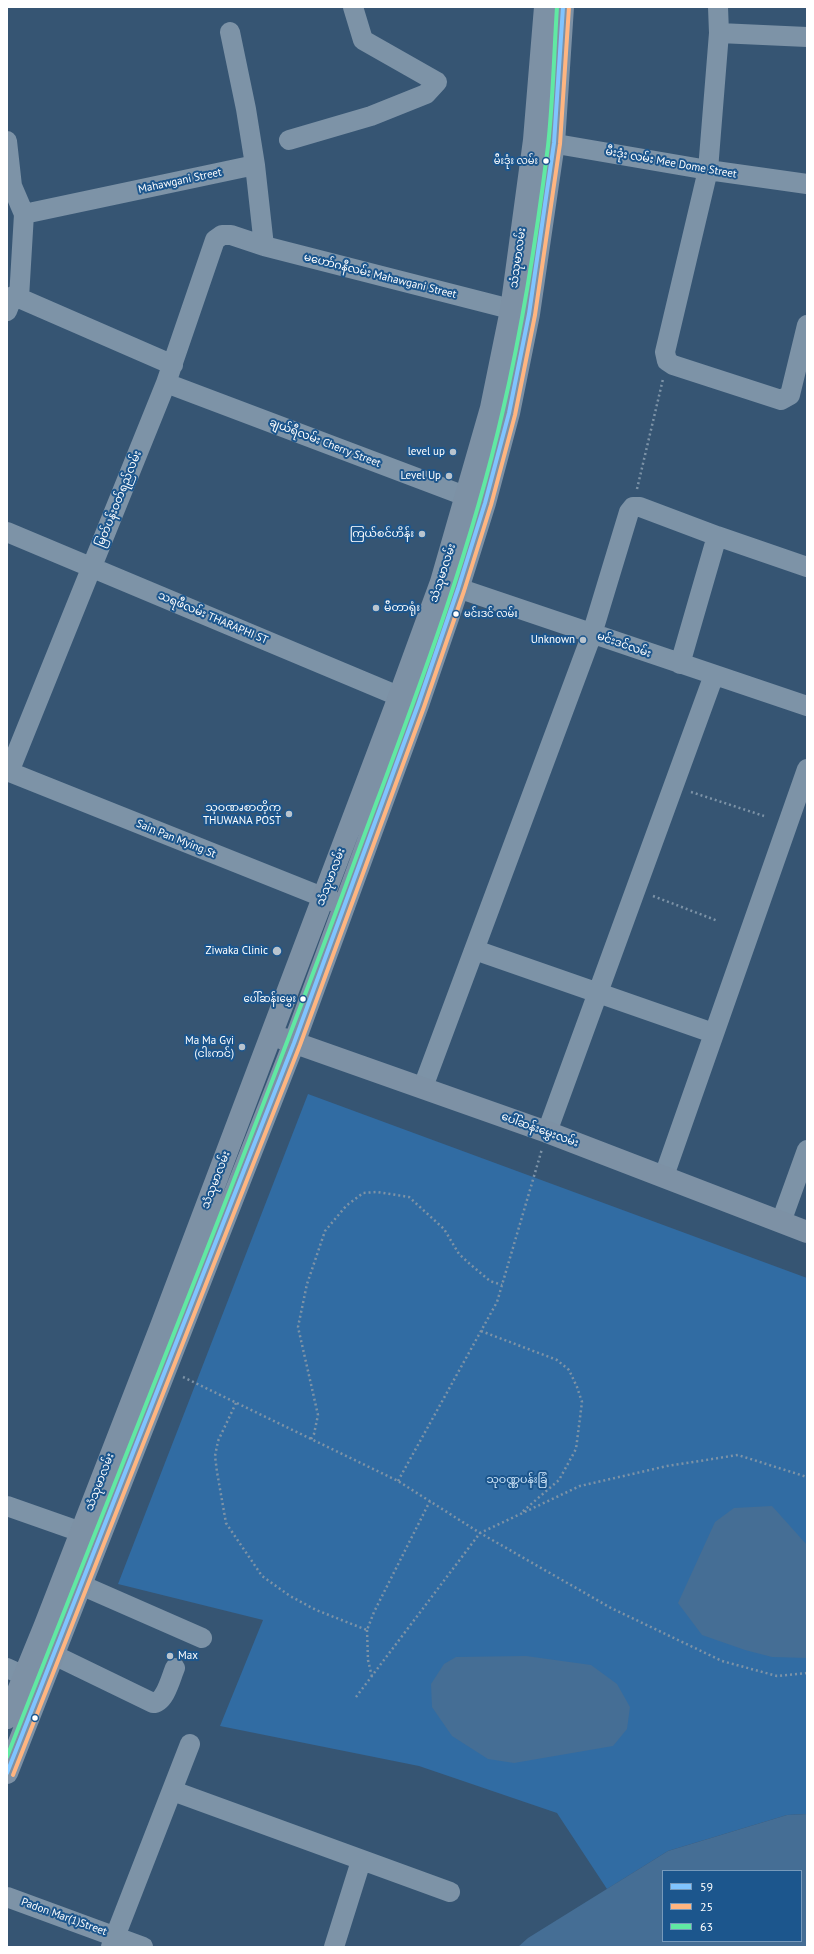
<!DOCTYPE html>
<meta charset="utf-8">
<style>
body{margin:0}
#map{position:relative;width:814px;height:1954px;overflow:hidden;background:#365573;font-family:"PT Sans",sans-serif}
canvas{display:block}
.frame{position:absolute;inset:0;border:8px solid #fff;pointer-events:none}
.legend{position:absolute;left:662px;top:1870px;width:140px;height:72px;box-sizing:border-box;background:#1c568d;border:1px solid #779abb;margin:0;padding:5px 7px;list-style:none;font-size:12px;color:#fff}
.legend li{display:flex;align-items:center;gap:8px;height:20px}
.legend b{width:20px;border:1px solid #779abb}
</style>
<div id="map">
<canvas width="814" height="1954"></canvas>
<div class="frame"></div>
<ul class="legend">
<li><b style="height:5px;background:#80c4ff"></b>59</li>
<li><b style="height:5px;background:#ffb580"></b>25</li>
<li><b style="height:5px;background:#60e9a3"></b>63</li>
</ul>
</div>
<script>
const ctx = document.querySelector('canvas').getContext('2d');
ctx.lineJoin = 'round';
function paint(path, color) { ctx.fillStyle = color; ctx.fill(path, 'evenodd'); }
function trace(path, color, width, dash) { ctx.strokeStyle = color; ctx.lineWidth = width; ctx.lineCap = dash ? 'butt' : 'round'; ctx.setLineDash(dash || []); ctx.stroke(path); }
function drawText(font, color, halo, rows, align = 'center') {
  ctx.font = font + ' "PT Sans","Noto Sans Myanmar",sans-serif'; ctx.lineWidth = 4; ctx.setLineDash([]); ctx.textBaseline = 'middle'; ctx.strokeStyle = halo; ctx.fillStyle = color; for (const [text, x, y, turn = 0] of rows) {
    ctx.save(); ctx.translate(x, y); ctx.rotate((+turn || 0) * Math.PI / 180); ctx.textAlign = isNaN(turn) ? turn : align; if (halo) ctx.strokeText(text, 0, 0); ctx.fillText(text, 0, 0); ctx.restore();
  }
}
const green = new Path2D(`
 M308,1094l499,184v536l-20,1 -119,36 -61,38 -50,-76 -138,-47 -199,-40 43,-106 -145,-36z`);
const water = new Path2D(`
 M772,1506l35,39v113l-35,-1 -27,-7 -43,-15 -24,-32 37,-81 19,-14z
 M526,1656l65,9 26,19 13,23 -3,22 -14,17 -99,17 -26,-4 -36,-23 -20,-29 -1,-23 13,-20 12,-7z
 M807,1814v133h-289l10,-9 140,-87 119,-36zM663,1871h138v70h-138z`);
const path = new Path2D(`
 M637,489l26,-110
 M691,792l73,24
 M653,896l65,25
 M481,1331l76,29 12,10 8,17 5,15 -6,47 -17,31 -37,32
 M183,1377l215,104 82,52 131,75 111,53 55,15 30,-3
 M236,1403l-18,38 -3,15 2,16 9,51 36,53 28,20 26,14 51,20 7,-18 56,-111
 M311,1439l3,-5 4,-19 -20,-88 9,-43 18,-53 21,-25 17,-13 14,-1 32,5 35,32 15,25 12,11 19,16 12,4
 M398,1481l99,-179 45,-153
 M367,1630l1,30 4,17
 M356,1697l124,-164 100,-47 87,-20 71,-11 69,22`);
const minor = new Path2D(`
 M718,7l1,26 -11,137 -43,182 2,9 6,4 108,35 9,-5 17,-70
 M230,32l16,77 9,56 9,81
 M719,33l88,4
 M289,140l82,-24 55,-22 11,-12 -74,-42 -10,-33
 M7,141l5,45 12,28 -5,84 -6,-2 -6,15
 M539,141l169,29 99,14
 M24,214l231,-49
 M19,298l154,67
 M166,383l315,119
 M7,532l408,171
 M443,583l364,123
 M680,664l37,-128
 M7,771l338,135
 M9,772l157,-389 49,-143 7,-5h9l33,11 262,67
 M475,950l238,83
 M423,1087l169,-453 37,-122 4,-5h7l77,29 90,31
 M547,1132l167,-457
 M664,1176l143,-407
 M781,1222l26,-72
 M7,1506l74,26
 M81,1585l121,53
 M54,1655l99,48c12,0 18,-26 22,-35
 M7,1668l31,14
 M173,1791l277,101
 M7,1897l136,50
 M111,1947l79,-203
 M334,1947l27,-86`);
const major = new Path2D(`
 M281,1038l266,94 260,100
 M7,1718l38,-93 116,-299 238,-629 42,-115 50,-174 20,-98 23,-170 11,-133
 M7,1773l287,-730 124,-338 40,-116 27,-86 24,-90 20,-99 25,-171 9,-136`);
const bus1 = new Path2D(`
 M7,1773l287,-730 124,-338 40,-116 27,-86 24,-90 20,-99 25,-171 9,-136`);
const bus2 = new Path2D(`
 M13,1775l287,-730 124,-338 40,-116 27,-86 24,-90 20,-100 25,-171 9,-137`);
const bus3 = new Path2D(`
 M7,1757c114,-291 231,-580 339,-872 57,-156 120,-312 157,-475 20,-86 34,-176 45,-264 5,-46 6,-93 9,-139`);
const markers = [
 [546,161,3.5,"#fff"],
 [453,452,4,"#b9c4ce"],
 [449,476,4,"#b9c4ce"],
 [422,534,4,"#b9c4ce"],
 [376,608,4,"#b9c4ce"],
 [456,614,3.5,"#fff"],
 [583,640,4,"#b9c4ce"],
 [289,814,4,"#b9c4ce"],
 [277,951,5,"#b9c4ce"],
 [303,999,3.5,"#fff"],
 [242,1047,4,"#b9c4ce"],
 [170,1656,4,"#b9c4ce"],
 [35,1718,3.5,"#fff"]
];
const busNames = [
 ["မီးဒုံး လမ်း",538,161],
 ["မင်းဒင် လမ်း",464,614,"left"],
 ["ပေါ်ဆန်းမွှေး",296,999]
];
const streetNames = [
 ["မီးဒုံး လမ်း Mee Dome Street",671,163,10],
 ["Mahawgani Street",180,181,-12],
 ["သံသုမာလမ်း",518,258,-82],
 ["မဟော်ဂနီလမ်း Mahawgani Street",380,276,14],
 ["ချယ်ရီလမ်း Cherry Street",325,443,21],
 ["မြတ်ပန်းဝတ်ရည်လမ်း",119,499,-68],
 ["သံသုမာလမ်း",443,573,-72],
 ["သရဖီလမ်း THARAPHI ST",213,618,23],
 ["မင်းဒင်လမ်း",624,645,19],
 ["Sain Pan Mying St",176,839,22],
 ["သံသုမာလမ်း",331,877,-69],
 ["ပေါ်ဆန်းမွှေးလမ်း",540,1130,20],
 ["သံသုမာလမ်း",216,1180,-69],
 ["သံသုမာလမ်း",100,1482,-69],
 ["Padon Mar(1)Street",64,1917,20]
];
const poiNames = [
 ["level up",445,452],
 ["Level Up",441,476],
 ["ကြယ်စင်ဟိန်း",414,534],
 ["မီတာရုံး",384,608,"left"],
 ["Unknown",575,640],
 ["သုဝဏၧစာတိုက္",281,808],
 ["THUWANA POST",281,821],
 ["Ziwaka Clinic",268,951],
 ["Ma Ma Gyi",234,1041],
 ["(ငါးကင်)",234,1054],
 ["Max",178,1656,"left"]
];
const parkNames = [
 ["သုဝဏ္ဏပန်းခြံ",517,1480]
];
paint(green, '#316ca3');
paint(water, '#456e95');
trace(path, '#7d93a7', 2.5, [2, 3]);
trace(minor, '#7d93a7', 20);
trace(major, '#7d91a5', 22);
trace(bus1, '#80c4ff', 4);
trace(bus2, '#ffb580', 4);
trace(bus3, '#60e9a3', 4);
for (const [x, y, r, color] of markers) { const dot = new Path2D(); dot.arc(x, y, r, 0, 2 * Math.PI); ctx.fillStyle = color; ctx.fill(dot); trace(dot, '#1c568d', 1.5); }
drawText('10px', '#fff', '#1c568d', busNames, 'right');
drawText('11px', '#fff', '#1c568d', streetNames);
drawText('11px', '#fff', '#1c568d', poiNames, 'right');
drawText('11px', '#cfe6f9', '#1c568d', parkNames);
</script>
